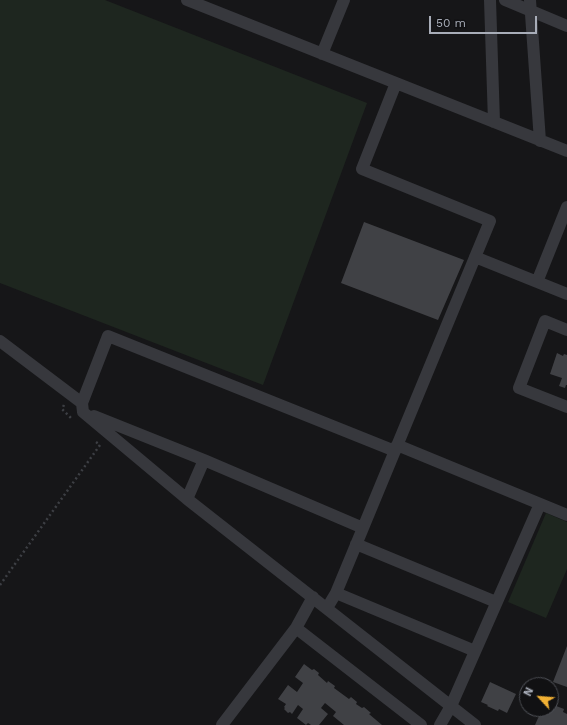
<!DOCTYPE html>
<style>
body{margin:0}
#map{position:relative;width:567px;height:725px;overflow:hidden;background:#161618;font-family:"Work Sans",sans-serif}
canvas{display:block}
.north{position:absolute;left:519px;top:677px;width:40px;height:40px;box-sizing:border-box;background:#111113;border:1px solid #4d4f55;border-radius:50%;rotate:296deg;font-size:11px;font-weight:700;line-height:16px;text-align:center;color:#a8adb8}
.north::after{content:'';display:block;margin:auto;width:14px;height:18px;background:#f2b134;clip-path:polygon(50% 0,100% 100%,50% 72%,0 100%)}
.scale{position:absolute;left:429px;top:16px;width:108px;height:18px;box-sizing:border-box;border:2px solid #a8adb8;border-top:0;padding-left:5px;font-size:12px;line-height:14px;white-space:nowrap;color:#a8adb8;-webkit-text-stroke:3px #111113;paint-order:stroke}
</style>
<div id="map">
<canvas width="567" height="725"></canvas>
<div class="north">N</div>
<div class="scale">50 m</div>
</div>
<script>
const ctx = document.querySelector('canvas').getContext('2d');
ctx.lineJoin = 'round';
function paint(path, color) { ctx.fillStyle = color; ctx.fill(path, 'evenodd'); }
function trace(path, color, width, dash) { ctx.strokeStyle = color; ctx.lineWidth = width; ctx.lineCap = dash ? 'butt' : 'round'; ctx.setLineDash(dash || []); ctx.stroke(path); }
const green = new Path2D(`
 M0,0h105l262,103 -104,282 -263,-102z
 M546,513l21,9v47l-21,49 -38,-16z`);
const building = new Path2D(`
 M364,222l100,38 -26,60 -97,-37z
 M557,353l6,3 1,-2 3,1v30h-1l-1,3 -6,-2 3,-8 -12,-4z
 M567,646v41l-14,-5z
 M304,664l8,6 2,-1 5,4 -1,2 9,8 1,-2 7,5 -1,2 15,11 2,-2 6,5 -1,2 6,4 2,-1 7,6 -2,1 13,11h-38l-11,-9 3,-4 -11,-9 -4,5 7,6 -9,11h-8l-3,-2 -2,2 -9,-7 6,-9 -5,-4 -6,9 -2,-2 -2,1 -4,-4 1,-1 -1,-1 2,-3 -8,-5 10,-14 9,7 6,-9 -8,-6z
 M490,682l26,12 -9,19 -8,-4 -1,2 -11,-5 1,-1 -7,-3z
 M551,704l13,5 -1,3 4,2v11h-32l7,-16h9z`);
const path = new Path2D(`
 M64,405l-2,4 10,10
 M0,585l100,-140 -4,-3`);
const minor = new Path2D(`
 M187,0l380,151
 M490,0l4,122
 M505,0l62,26
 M530,0l10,141
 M322,54l22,-54
 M475,257l92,37
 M537,282l30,-75
 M567,330l-22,-9 -26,67 48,19
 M0,341l82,62 1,9 104,87 288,226
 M82,403l26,-67 287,115
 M94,416l110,44 159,68
 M397,445l170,70
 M187,499l17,-39
 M356,544l140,58
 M336,593l139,58
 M327,608l9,-15 27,-65 127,-307 -128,-52 34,-86
 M296,628l125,97
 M222,725l74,-97 17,-31
 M440,725l11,-19 89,-202`);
paint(green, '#1e261f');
paint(building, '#404145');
trace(path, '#3d3f44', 2.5, [2, 3]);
trace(minor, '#37383d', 12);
</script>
